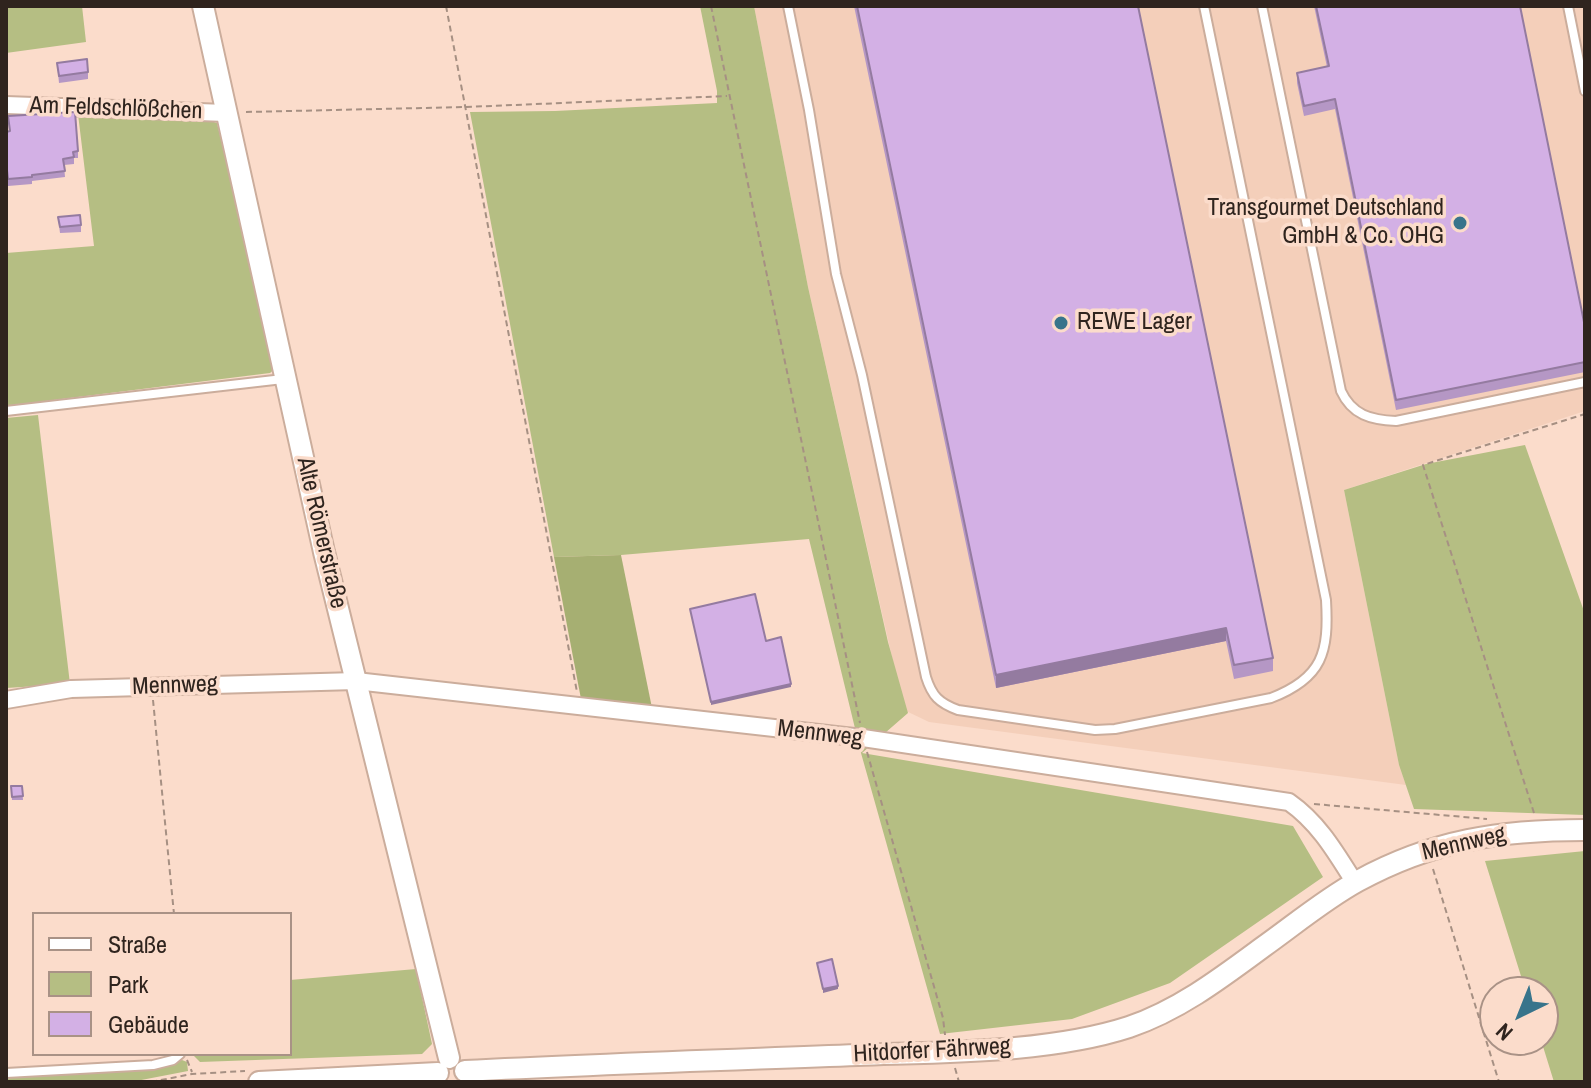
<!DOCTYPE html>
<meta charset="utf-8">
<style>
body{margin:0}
#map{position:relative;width:1591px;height:1088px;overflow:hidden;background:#fbdccb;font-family:"Archivo Narrow",sans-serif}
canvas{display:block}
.frame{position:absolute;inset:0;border:8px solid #2f241e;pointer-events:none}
.legend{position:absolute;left:32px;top:912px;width:260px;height:144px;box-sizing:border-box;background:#fbdccb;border:2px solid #a99286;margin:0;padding:10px 14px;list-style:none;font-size:24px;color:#2f241e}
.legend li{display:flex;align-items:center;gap:16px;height:40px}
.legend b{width:40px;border:2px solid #a99286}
.north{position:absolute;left:1479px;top:976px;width:80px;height:80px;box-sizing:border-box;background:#fbdccb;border:2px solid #a99286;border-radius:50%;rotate:223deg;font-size:22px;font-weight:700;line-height:32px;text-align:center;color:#2f241e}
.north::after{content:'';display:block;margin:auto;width:28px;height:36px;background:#38748b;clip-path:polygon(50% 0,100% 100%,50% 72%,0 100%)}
</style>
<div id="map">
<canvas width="1591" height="1088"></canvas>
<div class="frame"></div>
<ul class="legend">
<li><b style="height:10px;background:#fff"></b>Straße</li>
<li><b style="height:22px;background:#b5be83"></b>Park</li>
<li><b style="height:22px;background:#d3b0e5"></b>Gebäude</li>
</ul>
<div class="north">N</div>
</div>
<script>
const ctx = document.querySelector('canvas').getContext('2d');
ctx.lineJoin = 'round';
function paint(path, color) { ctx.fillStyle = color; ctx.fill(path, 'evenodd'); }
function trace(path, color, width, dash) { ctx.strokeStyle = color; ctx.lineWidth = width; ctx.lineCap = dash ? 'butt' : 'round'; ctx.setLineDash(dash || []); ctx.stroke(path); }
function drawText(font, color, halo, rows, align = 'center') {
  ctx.font = font + ' "Archivo Narrow",sans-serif'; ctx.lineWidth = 7; ctx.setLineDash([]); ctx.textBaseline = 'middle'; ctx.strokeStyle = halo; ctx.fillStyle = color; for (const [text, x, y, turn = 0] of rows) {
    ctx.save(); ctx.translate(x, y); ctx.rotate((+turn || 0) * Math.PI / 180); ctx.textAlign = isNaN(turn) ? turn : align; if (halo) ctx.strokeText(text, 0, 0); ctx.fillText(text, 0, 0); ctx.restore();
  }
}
const built = new Path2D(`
 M754,6h831v405l-241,79 55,275 7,20 -477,-63 -25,-12 -96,-423z`);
const green = new Path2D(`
 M6,6h76l4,36 -80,11z
 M700,6h54l54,281 80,355 20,71 -46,40 431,73 30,51 -153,106 -98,36 -132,15 -79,-281 -52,-214 -188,16 -67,2 -84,-445 85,-1 162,-8v-12z
 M78,114l124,4 15,5 60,244 -7,6 -264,33v-153l88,-7z
 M38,415l32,269 -64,4v-270z
 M1525,445l60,169v201l-171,-6 -15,-44 -55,-275 82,-26z
 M1585,851v231h-31l-13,-42h2v-48h-17l-41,-131z
 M416,969l16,75 -10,10 -222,8 -8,-8h98v-74z
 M182,1060l5,2 1,9 -57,11h-125v-4l130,-7z`);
const forest = new Path2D(`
 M621,555l31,153 -71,-9 -27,-142z`);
const path = new Path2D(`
 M446,6l131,686
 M711,6l149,717
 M246,112l220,-5 261,-11
 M153,700l21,214
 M867,752l76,266 2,17
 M1314,804l173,15
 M1534,813l-111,-348 162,-51
 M1433,869l66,213
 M187,1060l5,12
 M955,1068l4,14
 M151,1082l41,-8 53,-3`);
const service = new Path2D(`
 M788,6l21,104 27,164 26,101 64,302c6,19 13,26 32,33l137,20 20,-1 156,-31c52,-20 58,-46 55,-98l-122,-594
 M1262,6l79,385c11,24 30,29 55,30l189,-39
 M1568,6l17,85
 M6,411l277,-32
 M6,1073l147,-8 20,-5 7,-6`);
const minor = new Path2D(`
 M6,105l220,8
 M6,700l65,-11 285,-8 507,57 426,64c30,21 47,51 66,81`);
const tertiary = new Path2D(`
 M203,6l121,546 125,506
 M465,1071c131,-7 262,-11 393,-16 84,-3 191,-2 271,-28 50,-17 92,-49 134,-80 31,-22 62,-48 95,-66 75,-41 143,-51 227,-51
 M259,1082l179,-9`);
const wall = new Path2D(`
 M854,6h284l135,652v13l-39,8 -8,-38 -230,47z
 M1314,6h206l65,321v45l-189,38 -61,-301 -31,7 -7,-33v-10l30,-6z
 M57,63l31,9v7l-29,4z
 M8,116l70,35v7h-4v6l-10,1 1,12 -33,4v3l-24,2 -2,-19v-35l3,-1z
 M58,217l23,8v7l-21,1z
 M11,786h11l1,14h-11z`);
const shadedWall = new Path2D(`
 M1226,628v13l-230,47v-13z
 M791,684v3l-80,18v-3z
 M838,986v3l-15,4v-4z`);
const building = new Path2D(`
 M857,6h281l135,652 -39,7 -8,-37 -230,47z
 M1316,6h204l65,321v35l-189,38 -61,-301 -31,7 -7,-33 32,-7z
 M87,59l1,13 -29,4 -2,-13z
 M75,112l3,39 -5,1 1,5 -11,2 2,12 -33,4v2l-24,2 -2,-18v-29l4,-1 -2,-15z
 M80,215l1,10 -21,2 -2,-10z
 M755,594l11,47 15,-4 10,47 -80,18 -21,-93z
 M11,786h11l1,10 -11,1z
 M832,959l6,27 -15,3 -6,-26z`);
const markers = [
 [1460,223,8,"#38748b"],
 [1061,323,8,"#38748b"]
];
const streetNames = [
 ["Am Feldschlößchen",116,109,2],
 ["Alte Römerstraße",321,533,77],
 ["Mennweg",175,686,-2],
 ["Mennweg",820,734,7],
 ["Mennweg",1464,844,-13],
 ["Hitdorfer Fährweg",932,1051,-3]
];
const poiNames = [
 ["Transgourmet Deutschland",1444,209],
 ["GmbH & Co. OHG",1444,237],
 ["REWE Lager",1077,323,"left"]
];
paint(built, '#f4cfba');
paint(green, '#b5be83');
paint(forest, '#a6af72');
trace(service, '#cbad9c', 12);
trace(minor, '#cbad9c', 20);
trace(tertiary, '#cbad9c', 24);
trace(path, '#a69083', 2, [6, 4]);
trace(service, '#fff', 8);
trace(minor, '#fff', 16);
trace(tertiary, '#fff', 20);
paint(wall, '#b597c5');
paint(shadedWall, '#947ba0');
paint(building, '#d3b0e5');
trace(building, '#947ba0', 2);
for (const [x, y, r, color] of markers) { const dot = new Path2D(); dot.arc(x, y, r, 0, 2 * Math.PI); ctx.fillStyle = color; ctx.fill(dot); trace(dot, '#fbdccb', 3); }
drawText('24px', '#2f241e', '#fbdccb', streetNames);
drawText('24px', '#2f241e', '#fbdccb', poiNames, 'right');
</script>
